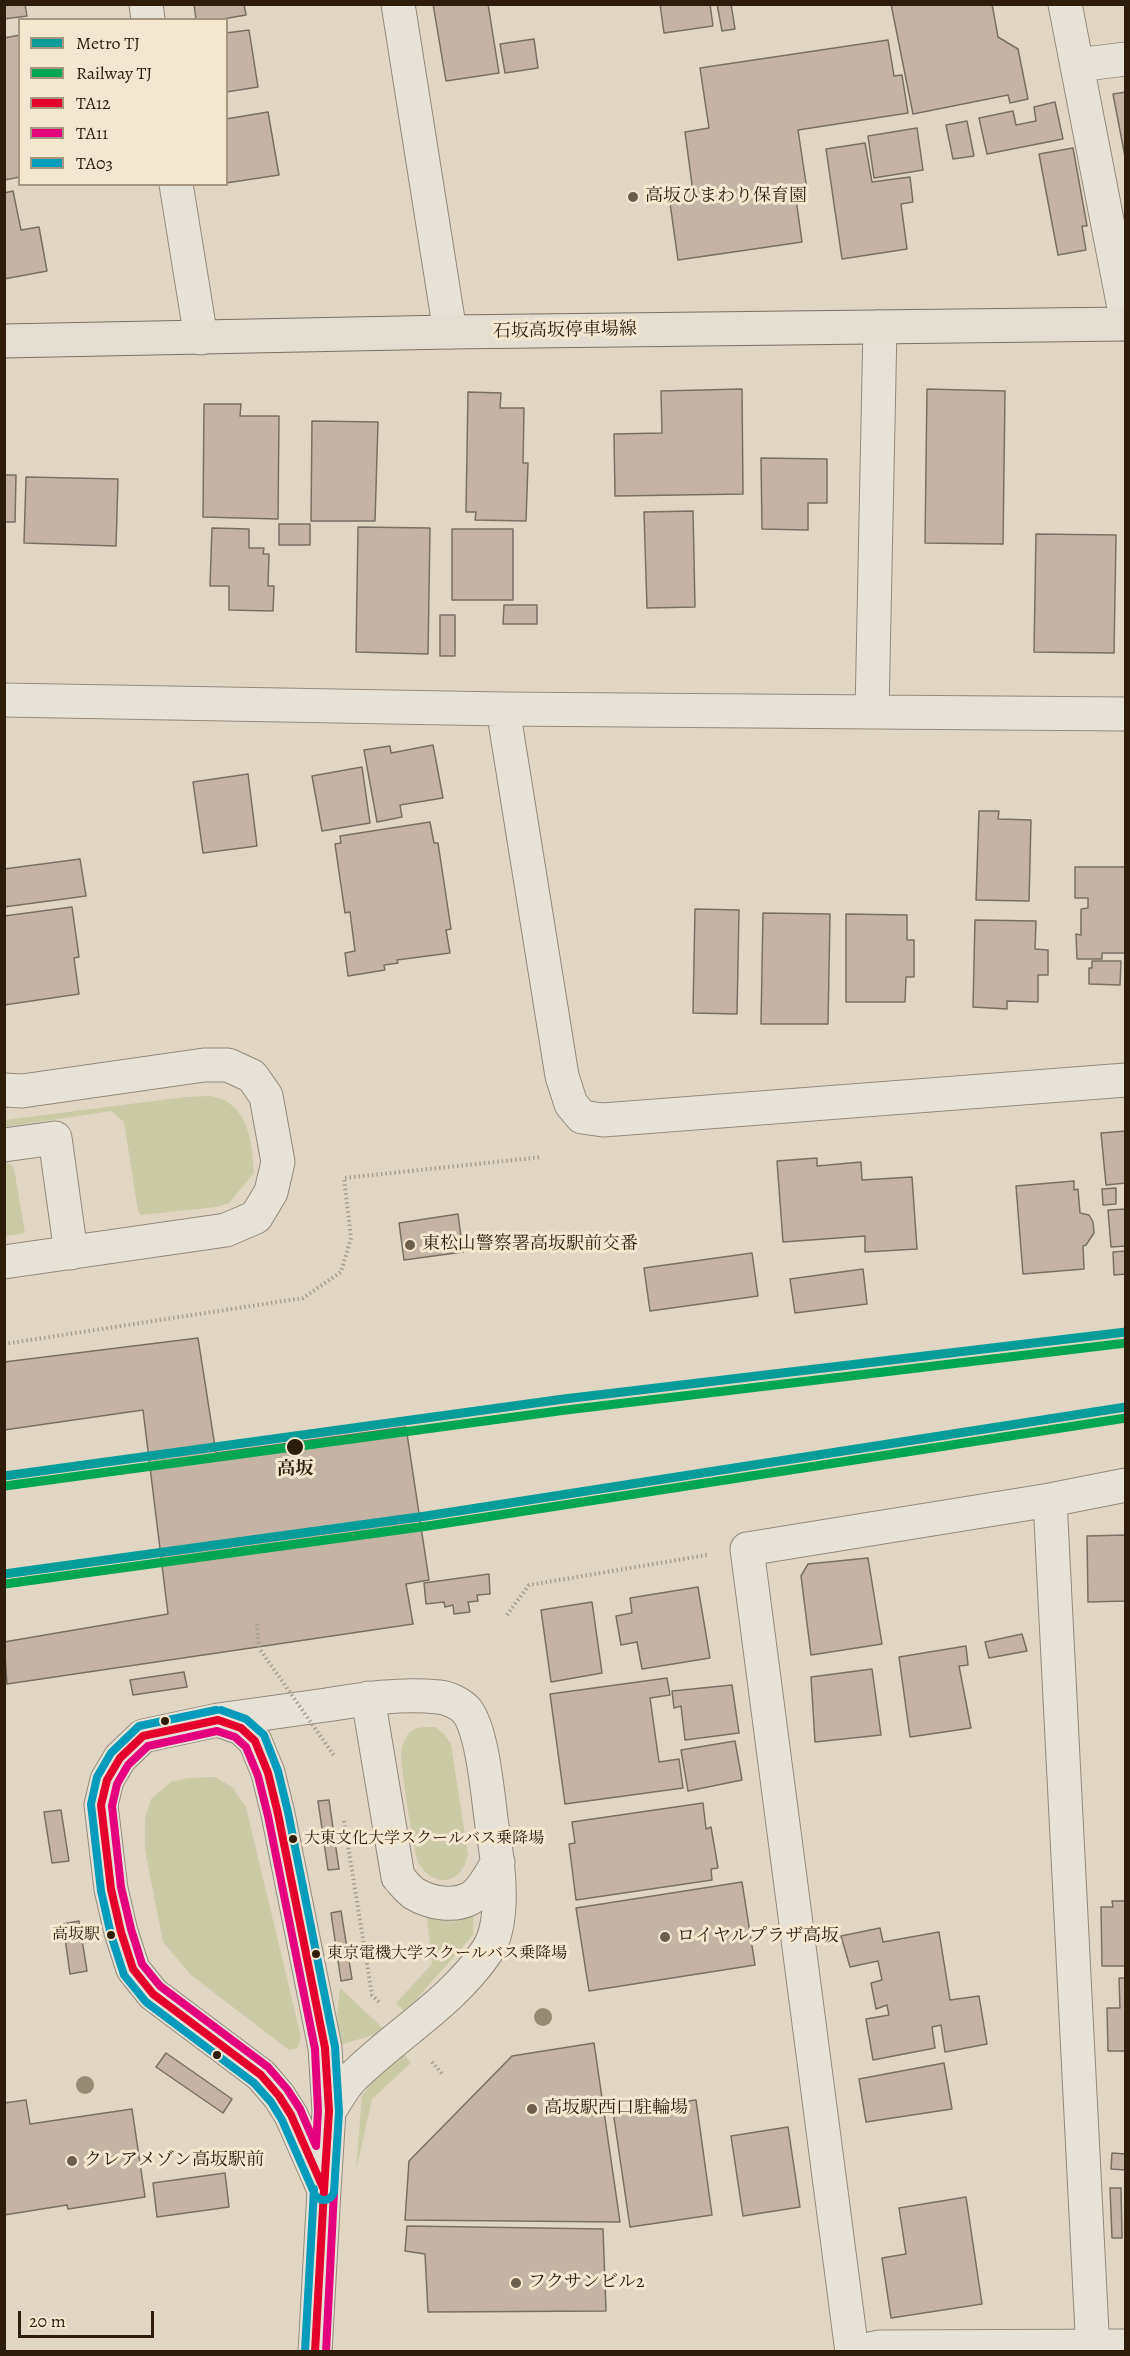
<!DOCTYPE html>
<meta charset="utf-8">
<style>
body{margin:0}
#map{position:relative;width:1130px;height:2356px;overflow:hidden;background:#e1d6c4;font-family:Alegreya,serif}
canvas{display:block}
.frame{position:absolute;inset:0;border:6px solid #2e1d0a;pointer-events:none}
.legend{position:absolute;left:18px;top:18px;width:210px;height:168px;box-sizing:border-box;background:#f4e7d0;border:2px solid #a59681;margin:0;padding:8px 10px;list-style:none;font-size:18px;color:#2e1d0a}
.legend li{display:flex;align-items:center;gap:12px;height:30px}
.legend b{width:30px;border:2px solid #a59681}
.scale{position:absolute;left:18px;top:2311px;width:136px;height:27px;box-sizing:border-box;border:3px solid #2e1d0a;border-top:0;padding-left:8px;font-size:18px;line-height:21px;white-space:nowrap;color:#2e1d0a;-webkit-text-stroke:4px #f4e7d0;paint-order:stroke}
</style>
<div id="map">
<canvas width="1130" height="2356"></canvas>
<div class="frame"></div>
<ul class="legend">
<li><b style="height:8px;background:#069c9a"></b>Metro TJ</li>
<li><b style="height:8px;background:#00a651"></b>Railway TJ</li>
<li><b style="height:8px;background:#e4002b"></b>TA12</li>
<li><b style="height:8px;background:#e5007d"></b>TA11</li>
<li><b style="height:8px;background:#059bba"></b>TA03</li>
</ul>
<div class="scale">20 m</div>
</div>
<script>
const ctx = document.querySelector('canvas').getContext('2d');
ctx.lineJoin = 'round';
function paint(path, color) { ctx.fillStyle = color; ctx.fill(path, 'evenodd'); }
function trace(path, color, width, dash) { ctx.strokeStyle = color; ctx.lineWidth = width; ctx.lineCap = dash ? 'butt' : 'round'; ctx.setLineDash(dash || []); ctx.stroke(path); }
function drawText(font, color, halo, rows, align = 'center') {
  ctx.font = font + ' Alegreya,"Noto Serif JP",serif'; ctx.lineWidth = 6; ctx.setLineDash([]); ctx.textBaseline = 'middle'; ctx.strokeStyle = halo; ctx.fillStyle = color; for (const [text, x, y, turn = 0] of rows) {
    ctx.save(); ctx.translate(x, y); ctx.rotate((+turn || 0) * Math.PI / 180); ctx.textAlign = isNaN(turn) ? turn : align; if (halo) ctx.strokeText(text, 0, 0); ctx.fillText(text, 0, 0); ctx.restore();
  }
}
const green = new Path2D(`
 M211,1096c6,2 14,3 18,7 22,16 23,46 25,70l-25,30 -13,4 -75,8 -3,-4 -14,-89 -13,-11 -106,16v-7l180,-23z
 M5,1161l9,7 11,65 -20,3z
 M435,1727l9,7 7,10 17,111c-6,29 -33,34 -49,9 -5,-7 -18,-98 -18,-110 1,-7 3,-16 8,-21 7,-7 17,-6 26,-6z
 M215,1777l17,10 14,20 55,230 -3,11 -9,2 -98,-75 -28,-33 -18,-92v-32l6,-19 20,-17 17,-4z
 M474,1914l-1,21 -68,77 -9,-9 36,-39 -5,-46z
 M340,1988l46,43 -49,15 -3,-3z
 M404,2054l7,9 -39,36 -16,72 6,-75 11,-15z`);
const building = new Path2D(`
 M4,4h21l2,12 -23,3z
 M194,4h50l2,11 -29,5h-21z
 M433,4h55l11,69 -53,8z
 M660,4h50l3,22 -49,7z
 M717,4h14l4,25 -13,2z
 M891,4h101l6,33 20,12 10,50 -18,4 -2,-8 -95,19z
 M249,30l9,57 -32,5v-59z
 M20,35v142l-16,3v-142z
 M534,39l4,29 -33,5 -5,-29z
 M888,40l6,36 8,-1 6,38 -110,17 9,60 -12,2 7,50 -124,18 -9,-64 24,-4 -8,-60 24,-4 -9,-60z
 M1126,92v70l-13,-68z
 M1055,102l8,37 -76,15 -8,-36 34,-7 3,14 20,-4 -2,-14z
 M268,112l11,63 -53,8v-64z
 M967,121l7,35 -21,3 -7,-34z
 M917,128l6,42 -49,8 -6,-42z
 M865,143l7,39 38,-5 3,25 -12,2 6,45 -65,10 -16,-110z
 M1073,148l14,78h-5l4,24 -28,5 -19,-101z
 M13,191l8,39 18,-3 8,44 -43,8v-86z
 M742,389l1,105 -128,2 -1,-62 48,-1 -1,-42z
 M927,389l78,2 -2,153 -78,-1z
 M468,392l33,1 -1,15h24l-1,55h5l-2,58 -51,-1 1,-8h-10z
 M204,404h37l-1,12h39l-1,103 -75,-2z
 M312,421l66,1 -3,99h-64z
 M761,458l66,1v44h-19v27l-46,-1z
 M4,475h12l-1,47h-11z
 M26,477l92,2 -2,67 -92,-3z
 M693,511l2,96 -48,1 -3,-96z
 M279,524h31v21h-31z
 M358,527l72,1 -2,126 -72,-2z
 M212,528l37,1v19h15l-1,6h6l-1,32h6l-1,25 -44,-1v-24h-19z
 M452,529h61v71h-61z
 M1036,534l80,1 -2,118 -80,-1z
 M504,605h33v19h-34z
 M440,615h15v41h-15z
 M433,745l10,53 -43,7 2,12 -25,5 -13,-72 26,-4 1,7z
 M362,767l8,56 -48,8 -10,-55z
 M248,774l9,72 -54,7 -10,-71z
 M979,811h20l-1,8 33,1 -2,81 -53,-1z
 M430,822l4,21h4l13,86 -5,1 4,23 -53,7 1,3 -14,2 1,5 -37,6 -3,-23 10,-2 -5,-39 -5,1 -10,-69 6,-1 -1,-7z
 M80,859l6,37 -82,11v-38z
 M1075,867h51v86h-24v6h-25l-1,-25 5,1v-26l7,-1v-10h-13z
 M72,907l7,50 -5,1 5,36 -75,11v-89z
 M695,909l44,1 -2,104 -44,-1z
 M763,913l67,1 -2,110h-67z
 M846,914l61,1v25h7v37h-8l-1,25h-59z
 M975,920l61,1 -1,28 13,1v25h-10v27l-31,-1v8l-34,-2z
 M1092,961h29l-1,24 -31,-1v-16h3z
 M1126,1131v52l-20,2 -5,-52z
 M817,1158v8l44,-4 1,18 50,-3 5,72 -52,3v-16l-82,6 -6,-81z
 M1074,1181v9l4,-1 2,24 9,2 4,7 1,11 -8,12 -3,1 1,23 -61,5 -7,-88z
 M1116,1188v16l-13,1 -1,-16z
 M1126,1209v37l-15,1 -3,-37z
 M458,1214l5,38 -59,8 -5,-37z
 M1126,1251v23l-12,1 -1,-23z
 M752,1253l6,43 -108,15 -6,-43z
 M863,1269l4,35 -72,9 -5,-34z
 M198,1338l18,115 190,-26 23,153 -23,4 7,40 -406,60 -3,-42 164,-28 -25,-204 -139,20v-68z
 M1126,1535v66l-38,1 -1,-66z
 M868,1558l14,86 -71,11 -10,-79 7,-12z
 M489,1574l1,20 -13,1 1,6 -10,1 2,10 -16,2 -1,-9 -8,2 -1,-5 -18,2 -2,-21z
 M698,1587l12,71 -68,11 -5,-27 -16,3 -5,-29 16,-3 -2,-15z
 M592,1602l10,71 -51,9 -10,-72z
 M1022,1634l5,17 -38,7 -4,-16z
 M966,1646l2,19 -9,1 12,62 -61,9 -11,-80z
 M872,1669l9,66 -66,7 -4,-65z
 M184,1672l3,15 -54,8 -3,-15z
 M667,1678l3,17 -20,3 9,64 20,-3 4,29 -118,16 -15,-110z
 M732,1685l7,48 -54,7 -4,-34 -7,2 -2,-17z
 M735,1741l7,39 -54,11 -7,-41z
 M329,1800l10,69 -11,1 -10,-69z
 M703,1803l3,26 5,-2 7,41 -7,1 1,11 -136,20 -7,-56 6,-1 -3,-21z
 M61,1810l8,51 -17,2 -8,-51z
 M742,1882l13,83 -166,26 -13,-83z
 M1112,1901h14v65h-24l-1,-59h12z
 M341,1911l11,68 -11,2 -10,-68z
 M79,1921l8,50 -17,3 -7,-50z
 M880,1928l3,14 56,-10 11,68 29,-4 8,48 -42,8 -4,-27 -9,2 3,21 -62,12 -7,-41 23,-4 -2,-10 -11,4 -5,-26 11,-3 -4,-19 -28,6 -9,-31z
 M1119,1978h7v73h-18l-1,-43h13z
 M594,2043l26,179 -215,-2 4,-59 103,-105z
 M166,2053l66,46 -9,14 -67,-46z
 M944,2063l8,46 -86,13 -7,-43z
 M26,2100l4,24 102,-15 13,88 -77,12 -1,-4 -63,10v-112z
 M696,2100l16,115 -82,12 -17,-116z
 M788,2127l12,80 -57,9 -12,-80z
 M1112,2153l14,1v16l-15,-1z
 M225,2173l4,34 -72,10 -4,-34z
 M1110,2188h11l1,50h-10z
 M966,2197l16,107 -91,14 -9,-60 24,-4 -7,-46z
 M407,2226l196,3 3,82 -178,1 -3,-58 -20,-3z`);
const path = new Path2D(`
 M4,1344l299,-46 38,-26 10,-34 -7,-60 198,-21
 M507,1615l22,-30 178,-30
 M344,1821l28,174 8,8
 M432,2062l11,13`);
const minor = new Path2D(`
 M146,4l2,16
 M398,4l52,328
 M1065,4l61,314
 M1077,65l49,-6
 M176,184l25,154
 M4,700l499,9 623,5
 M503,709l59,367 9,28 11,13 21,3 523,-40
 M872,712l8,-385
 M4,1090l18,1 182,-26h24l24,11 14,20 12,66 -7,30 -15,25 -30,13 -222,32
 M4,1145l51,-7 16,115
 M1050,1500l43,852
 M368,1698l30,179c5,5 10,13 17,17 15,9 38,13 54,5 13,-6 22,-26 29,-37
 M218,1720l23,8 14,13 13,32 10,41 47,234 4,63 -5,79 -33,-75 -12,-19 -18,-21 -108,-81 -20,-25 -12,-37 -10,-43 -10,-84 6,-25 13,-22 23,-22z
 M218,1720c36,-5 72,-10 108,-15 37,-6 75,-12 113,-8 10,1 22,7 28,14 16,21 21,87 25,115 6,33 15,96 -5,125 -35,52 -91,83 -135,127 -9,9 -16,23 -23,33
 M315,2352l9,-162
 M852,2352l-105,-803 303,-49 76,-15
 M856,2352l24,-5 246,-1`);
const major = new Path2D(`
 M4,341l446,-9 676,-8`);
const pathBridge = new Path2D(`
 M257,1624l2,24 76,109`);
const bus1 = new Path2D(`
 M218,1720l23,8 14,13 13,32 10,41 47,234 4,63 -5,79 -33,-75 -12,-19 -18,-21 -108,-81 -20,-25 -12,-37 -10,-43 -10,-84 6,-25 13,-22 23,-22z
 M315,2352l9,-162`);
const bus2 = new Path2D(`
 M217,1731l18,6 11,10 12,29 10,40 47,233 3,62 -2,35 -16,-37 -13,-20 -19,-22 -108,-81 -18,-22 -11,-35 -10,-42 -9,-81 5,-22 11,-19 20,-19z
 M326,2352l8,-161`);
const bus3 = new Path2D(`
 M216,1710l-77,16 -28,27 -14,24 -6,27 10,87 10,44 13,40 22,27 108,81 17,19 11,18 33,75c6,8 16,6 19,-3l5,-80 -4,-65 -47,-235 -10,-41 -14,-36 -18,-16 -25,-9
 M305,2351l9,-162`);
const rail1 = new Path2D(`
 M5,1486l561,-76 560,-67
 M5,1584l423,-58 698,-108`);
const metro1 = new Path2D(`
 M4,1476l560,-77 562,-67
 M4,1574l422,-58 700,-109`);
const trees = [
 [543,2017],
 [85,2085]
];
const markers = [
 [633,197,6,"#6d5e4b"],
 [410,1245,6,"#6d5e4b"],
 [295,1447,9,"#2e1d0a"],
 [165,1721,5,"#2e1d0a"],
 [293,1839,5,"#2e1d0a"],
 [111,1935,5,"#2e1d0a"],
 [665,1937,6,"#6d5e4b"],
 [316,1954,5,"#2e1d0a"],
 [217,2055,5,"#2e1d0a"],
 [532,2109,6,"#6d5e4b"],
 [72,2161,6,"#6d5e4b"],
 [516,2283,6,"#6d5e4b"]
];
const busNames = [
 ["大東文化大学スクールバス乗降場",304,1839],
 ["高坂駅",100,1935,"right"],
 ["東京電機大学スクールバス乗降場",327,1954]
];
const poiNames = [
 ["高坂ひまわり保育園",645,197],
 ["東松山警察署高坂駅前交番",422,1245],
 ["ロイヤルプラザ高坂",677,1937],
 ["高坂駅西口駐輪場",544,2109],
 ["クレアメゾン高坂駅前",84,2161],
 ["フクサンビル2",528,2283]
];
const streetNames = [
 ["石坂高坂停車場線",565,331,-1]
];
const stopNames = [
 ["高坂",295,1470]
];
paint(green, '#cacaa7');
paint(building, '#c5b4a5');
trace(building, '#787064', 1.5);
trace(minor, '#92897c', 35);
trace(major, '#787064', 35);
trace(path, '#a49e95', 4, [1.5, 3]);
trace(minor, '#e7e2d8', 33);
trace(major, '#e4ddd2', 33);
trace(pathBridge, '#a49e95', 4, [1.5, 3]);
trace(bus1, '#e4002b', 8);
trace(bus2, '#e5007d', 8);
trace(bus3, '#059bba', 8);
trace(rail1, '#00a651', 9);
trace(metro1, '#069c9a', 9);
ctx.fillStyle = '#958b74';
for (const [x, y] of trees) { ctx.beginPath(); ctx.arc(x, y, 9, 0, 2 * Math.PI); ctx.fill(); }
for (const [x, y, r, color] of markers) { const dot = new Path2D(); dot.arc(x, y, r, 0, 2 * Math.PI); ctx.fillStyle = color; ctx.fill(dot); trace(dot, '#f4e7d0', 2); }
drawText('16px', '#2e1d0a', '#f4e7d0', busNames, 'left');
drawText('18px', '#2e1d0a', '#f4e7d0', poiNames, 'left');
drawText('18px', '#2e1d0a', '#f4e7d0', streetNames);
drawText('bold 18px', '#2e1d0a', '#f4e7d0', stopNames);
</script>
